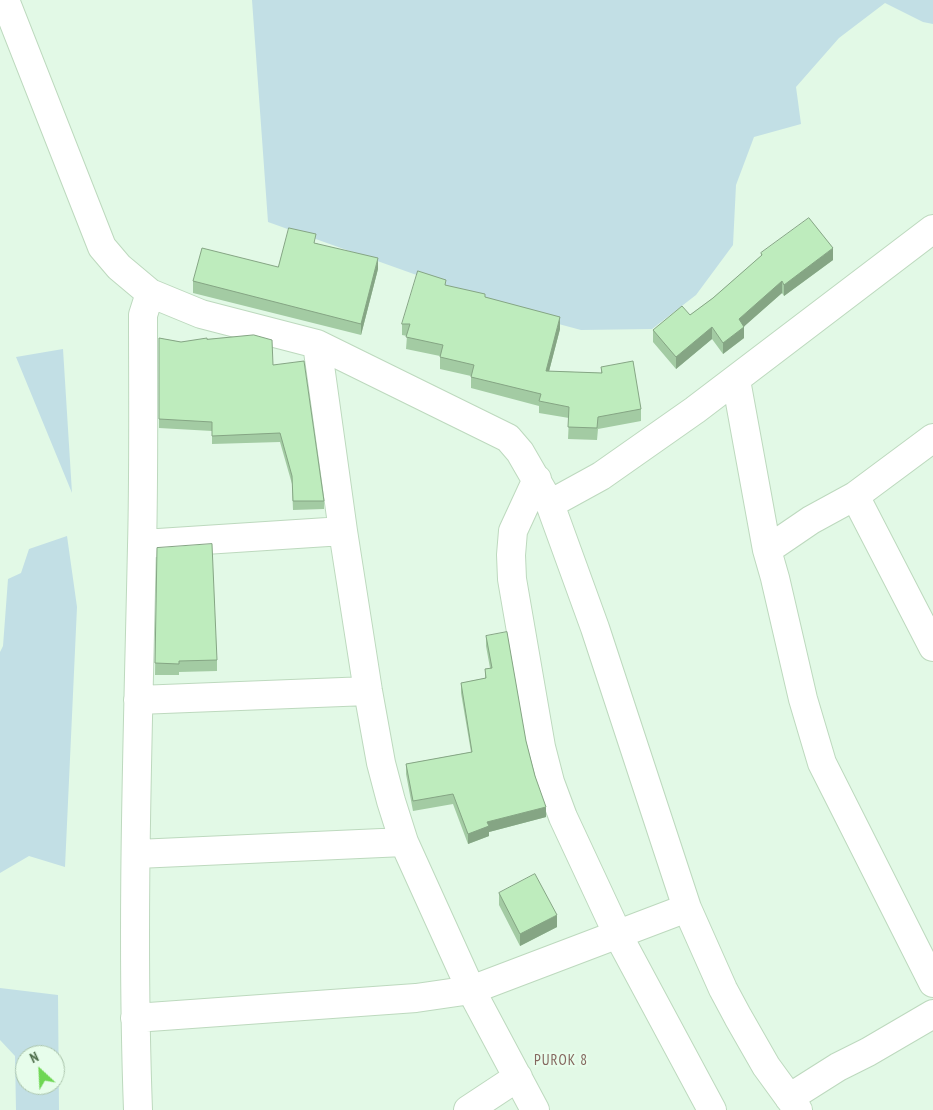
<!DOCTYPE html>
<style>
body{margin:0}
#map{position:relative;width:933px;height:1110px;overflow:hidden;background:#e2f9e6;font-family:"PT Sans Narrow",sans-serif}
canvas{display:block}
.north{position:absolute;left:15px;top:1045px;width:50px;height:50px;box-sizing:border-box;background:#e7fdeb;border:1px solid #aac4ab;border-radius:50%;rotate:335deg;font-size:14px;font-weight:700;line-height:20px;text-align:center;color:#4e6e4b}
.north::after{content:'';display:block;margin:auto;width:18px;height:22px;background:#6ed753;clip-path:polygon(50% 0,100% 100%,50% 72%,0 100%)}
</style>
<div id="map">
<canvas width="933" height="1110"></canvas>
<div class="north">N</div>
</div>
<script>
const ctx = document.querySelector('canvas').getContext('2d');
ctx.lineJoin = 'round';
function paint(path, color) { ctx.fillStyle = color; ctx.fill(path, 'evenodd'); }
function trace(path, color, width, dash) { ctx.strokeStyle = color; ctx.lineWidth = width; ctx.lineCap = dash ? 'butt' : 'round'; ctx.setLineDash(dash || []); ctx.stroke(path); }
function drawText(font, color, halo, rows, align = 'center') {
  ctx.font = font + ' "PT Sans Narrow",sans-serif'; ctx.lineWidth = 4.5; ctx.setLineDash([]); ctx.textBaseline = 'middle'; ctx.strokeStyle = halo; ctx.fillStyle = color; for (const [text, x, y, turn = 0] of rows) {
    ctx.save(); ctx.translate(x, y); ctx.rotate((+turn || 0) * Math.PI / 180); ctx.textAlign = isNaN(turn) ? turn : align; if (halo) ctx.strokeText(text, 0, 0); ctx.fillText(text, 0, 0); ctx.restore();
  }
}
const green = new Path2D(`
 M252,0h681v24l-10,-2 -38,-19 -46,35 -43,49 5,37 -47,13 -18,48 -3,60 -37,50 -44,34 -71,1 -41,-11 -272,-97z
 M63,349l9,144 -56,-136z
 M67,536l10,71 -12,260 -36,-11 -29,17v-221l3,-6 5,-67 13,-6 8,-24z
 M0,988l58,7 1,115h-43l-1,-54 -15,-16zM25,1055h30v30h-30z`);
const minor = new Path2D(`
 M5,0l97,247 17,20 31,26 51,21 116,30 191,94 12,14 30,52 45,124 92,280 36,81 15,28 28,49 32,44
 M317,344l26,187 25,160 13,72 10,38 13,41 67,148 64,120
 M736,380l31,170
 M933,438l-78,58 -44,24 -44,30 8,28 28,121 19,64 111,220
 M537,479l-24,52 -2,24 1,24 29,168 9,35 13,35 55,118 94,175
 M855,496l78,151
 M550,504l51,-28 94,-66 238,-181
 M143,544l200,-13
 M138,700l230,-9
 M137,854l267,-12
 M135,1018l281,-20 55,-8 216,-82
 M789,1098l49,-31 30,-15 65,-38
 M138,1110c-7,-188 0,-376 4,-564 2,-77 1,-154 1,-231l7,-22
 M468,1110l50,-33`);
const wall = new Path2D(`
 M316,243l62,26 -17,66 -168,-42v-12l85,-14z
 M761,253l72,7 -49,36 -2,-3 -38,33v12l-21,16 -11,-15 -36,30 -23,-27v-12l37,-15 23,-17 48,-42z
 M446,285l39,12 75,32 -11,42 52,2v-6l40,42v12l-43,8 -1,11 -29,-1 1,-21 -30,-5v-7l-68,-18v-12l-31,-7v-13l-34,-7 1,-13 -5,-1v-11z
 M159,338l22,4 26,-3 66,26 51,136v8l-31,1 -1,-26 -12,-42 -68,2v-13l-53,-3z
 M157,548l60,112v11l-38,1v3h-24z
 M486,636l40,105 20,76 -57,15v4l-21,8 -15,-40 -40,7 -7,-37v-10l65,-12 -10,-59v-10l24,-5v-9l5,-1 -4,-22z
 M499,893l58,34 -37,19 -21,-41z`);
const shadedWall = new Path2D(`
 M833,248v12l-49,36v-11z
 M378,258v11l-17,66v-11z
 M782,281v12l-43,38v-12z
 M560,317v12l-14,54v-12z
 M712,327v12l-36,30v-12z
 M744,327v11l-21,16v-11z
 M546,807v10l-57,15v4l-21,8v-10l19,-12z
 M557,915v12l-37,19v-12z`);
const building = new Path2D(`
 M809,218l24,30 -49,37 -2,-4 -43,38 5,8 -21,16 -11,-16 -36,30 -23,-27 29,-24 8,9 23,-17 49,-43 -1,-2z
 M289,228l27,6 -2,9 64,15 -17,66 -168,-43 9,-33 76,19z
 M418,271l28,9 -1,5 40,9v3l75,20 -14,54 56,2 -1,-6 32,-6 8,48 -43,8 -1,11 -29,-1 1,-20 -30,-6 2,-7 -70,-17 3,-12 -34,-8 3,-12 -37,-8 4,-13h-8z
 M254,335l18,5 1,25 31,-4 20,140h-31l-1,-25 -12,-43 -68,3v-14l-53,-3v-81l22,4 26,-4v1z
 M212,544l5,116 -38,1v3l-24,-1 2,-115z
 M507,632l19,109 9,35 11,31 -59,15 2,4 -21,8 -15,-40 -40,7 -7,-37 66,-12 -11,-69 25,-5 -1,-9 7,-1 -6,-32z
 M535,874l22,41 -37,19 -21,-41z`);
const neighbourhoodNames = [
 ["PUROK 8",561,1061]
];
paint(green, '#c2dfe5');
trace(minor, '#bdd9be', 30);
trace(minor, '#fff', 28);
paint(wall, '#a3cba3');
paint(shadedWall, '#85a584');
paint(building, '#beecbd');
trace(building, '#85a584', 1);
ctx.letterSpacing = '1px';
drawText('15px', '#84675e', '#e7fdeb', neighbourhoodNames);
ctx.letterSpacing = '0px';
</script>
